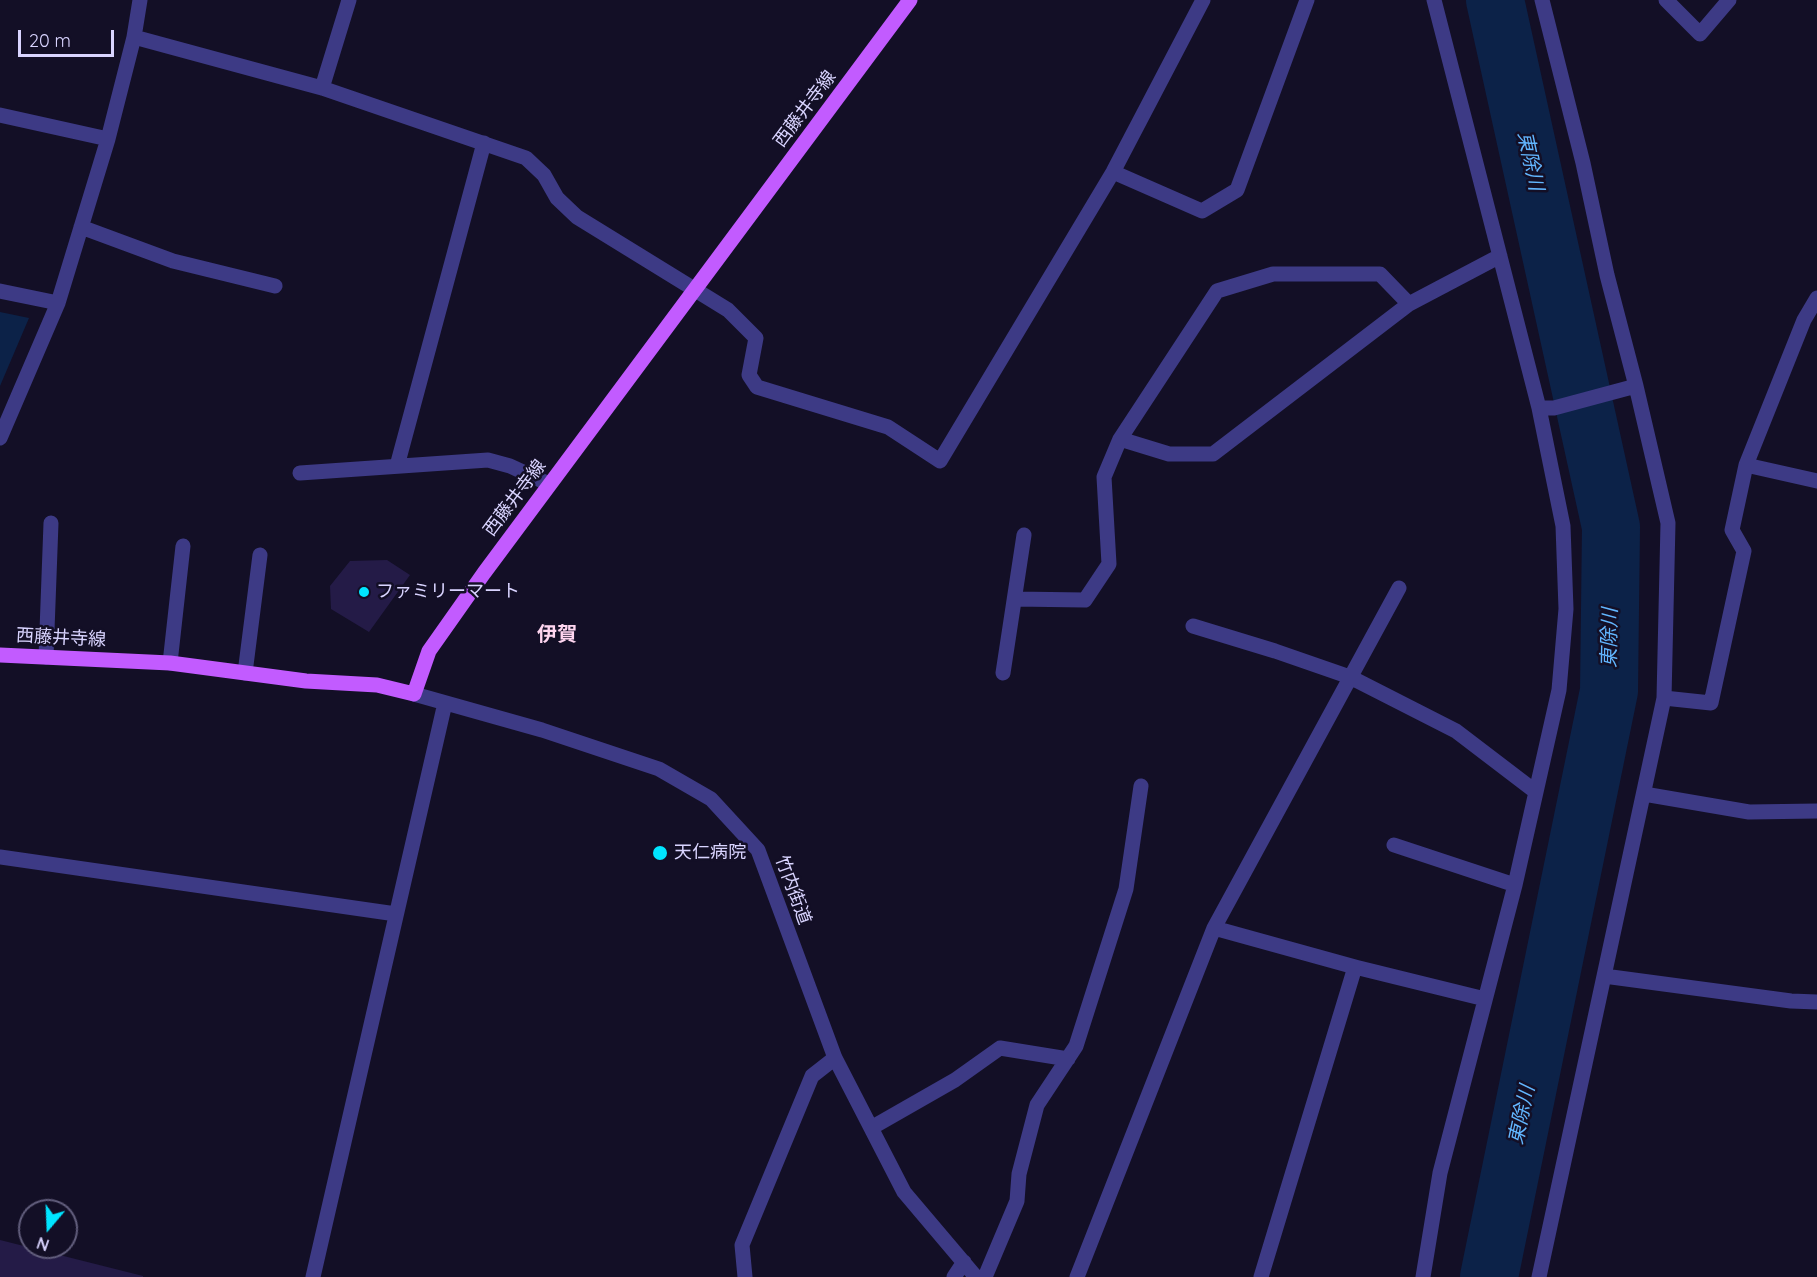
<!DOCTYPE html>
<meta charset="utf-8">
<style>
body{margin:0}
#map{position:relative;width:1817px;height:1277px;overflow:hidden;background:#130f26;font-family:Quicksand,sans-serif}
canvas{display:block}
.north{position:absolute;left:18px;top:1199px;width:60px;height:60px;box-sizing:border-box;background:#130f26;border:2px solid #625e7d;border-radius:50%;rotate:199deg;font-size:16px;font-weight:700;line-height:24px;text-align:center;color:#d9d4ff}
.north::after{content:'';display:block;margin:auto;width:21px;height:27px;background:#00e5ff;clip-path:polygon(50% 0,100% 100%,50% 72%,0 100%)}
.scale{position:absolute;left:18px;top:30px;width:96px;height:27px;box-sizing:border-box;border:3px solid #d9d4ff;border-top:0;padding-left:8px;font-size:18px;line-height:21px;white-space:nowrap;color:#d9d4ff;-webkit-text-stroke:4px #130f26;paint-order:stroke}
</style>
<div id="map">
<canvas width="1817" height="1277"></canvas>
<div class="north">N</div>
<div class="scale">20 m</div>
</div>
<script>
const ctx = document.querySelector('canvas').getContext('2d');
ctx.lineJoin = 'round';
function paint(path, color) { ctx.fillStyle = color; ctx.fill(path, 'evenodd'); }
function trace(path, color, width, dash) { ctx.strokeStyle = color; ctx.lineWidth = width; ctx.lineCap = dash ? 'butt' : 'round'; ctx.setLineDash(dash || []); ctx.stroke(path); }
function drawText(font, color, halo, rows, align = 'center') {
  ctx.font = font + ' Quicksand,"Noto Sans JP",sans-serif'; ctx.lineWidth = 5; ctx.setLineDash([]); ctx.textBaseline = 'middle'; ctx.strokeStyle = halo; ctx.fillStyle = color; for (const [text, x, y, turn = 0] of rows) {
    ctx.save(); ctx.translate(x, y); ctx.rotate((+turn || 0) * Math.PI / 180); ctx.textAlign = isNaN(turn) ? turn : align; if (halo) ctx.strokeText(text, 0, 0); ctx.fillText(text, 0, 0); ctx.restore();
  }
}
const water = new Path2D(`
 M0,312l29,6 -29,68z`);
const river = new Path2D(`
 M1489,1277l120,-586 2,-164 -116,-527`);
const building = new Path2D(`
 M387,560l23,15 -41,57 -38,-23 -1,-23 20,-25z
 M0,1240l143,36v1h-143z`);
const minor = new Path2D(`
 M1666,0l34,34 29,-34
 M134,37l188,51 204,70 18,17 13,23 20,19 151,93 28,28 -7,37 8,12 131,40 52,34 173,-289 90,-172
 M322,88l27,-88
 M0,115l108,24
 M1113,172l89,39 35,-21 70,-190
 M81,227l92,34 102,25
 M0,291l58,12
 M1817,298l-13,22 -58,145 71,16
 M1539,408h15l82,-22
 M0,438l58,-135 50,-164 26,-102 6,-37
 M1120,439l49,15h44l196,-150 91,-48
 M397,466l87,-323
 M300,473l188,-13 22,6 39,18
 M1015,599l70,1 24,-36 -5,-87 16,-38 97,-148 56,-17h107l29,30
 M1193,626l82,25 75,26 106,54 80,61
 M46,657l5,-134
 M170,663l13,-117
 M245,673l15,-118
 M1003,673l21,-138
 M414,694l128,36 117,39 52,30 47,51 77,208 69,134 72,85
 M1664,698l47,5 33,-152 -12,-21 14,-65
 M1644,794l105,18 68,-1
 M1394,845l121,40
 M0,857l396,57
 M1214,928l141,39 130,32
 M1604,976l187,25 26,1
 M871,1128l84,-48 45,-32 68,11
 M313,1277l132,-574
 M745,1277l-3,-32 70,-169 23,-18
 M954,1277l10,-15
 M985,1277l32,-76 2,-27 18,-69 39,-59 50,-157 15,-103
 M1077,1277l137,-349 185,-340
 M1261,1277l94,-310
 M1423,1277l17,-104 75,-288 44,-195 7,-81 -3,-83 -24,-118 -105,-408
 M1539,1277l125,-579 4,-175 -32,-137 -29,-111 -24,-112 -41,-163`);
const major = new Path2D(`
 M0,655l170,8 136,18 71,4 37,9 15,-43 55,-78 426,-573`);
const markers = [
 [364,592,6,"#00e5ff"],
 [660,853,8,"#00e5ff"]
];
const streetNames = [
 ["西藤井寺線",805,109,-53],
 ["西藤井寺線",515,498,-53],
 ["西藤井寺線",61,638,3],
 ["竹内街道",793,890,70]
];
const poiNames = [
 ["ファミリーマート",376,592],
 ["天仁病院",674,853]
];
const waterNames = [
 ["東除川",1530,161,78],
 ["東除川",1610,638,-89],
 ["東除川",1522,1115,-78]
];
const neighbourhoodNames = [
 ["伊賀",557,635]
];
paint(water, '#0c2248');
trace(river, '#0c2248', 58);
paint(building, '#241b47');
trace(minor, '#3d3a85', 15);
trace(major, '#c25bff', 15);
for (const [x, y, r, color] of markers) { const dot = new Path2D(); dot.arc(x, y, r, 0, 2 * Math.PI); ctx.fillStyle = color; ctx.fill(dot); trace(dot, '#130f26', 2); }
drawText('18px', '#d9d4ff', '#130f26', streetNames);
drawText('18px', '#d9d4ff', '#130f26', poiNames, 'left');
drawText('italic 20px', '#62b6ff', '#130f26', waterNames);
drawText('bold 20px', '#ffd6f0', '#130f26', neighbourhoodNames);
</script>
